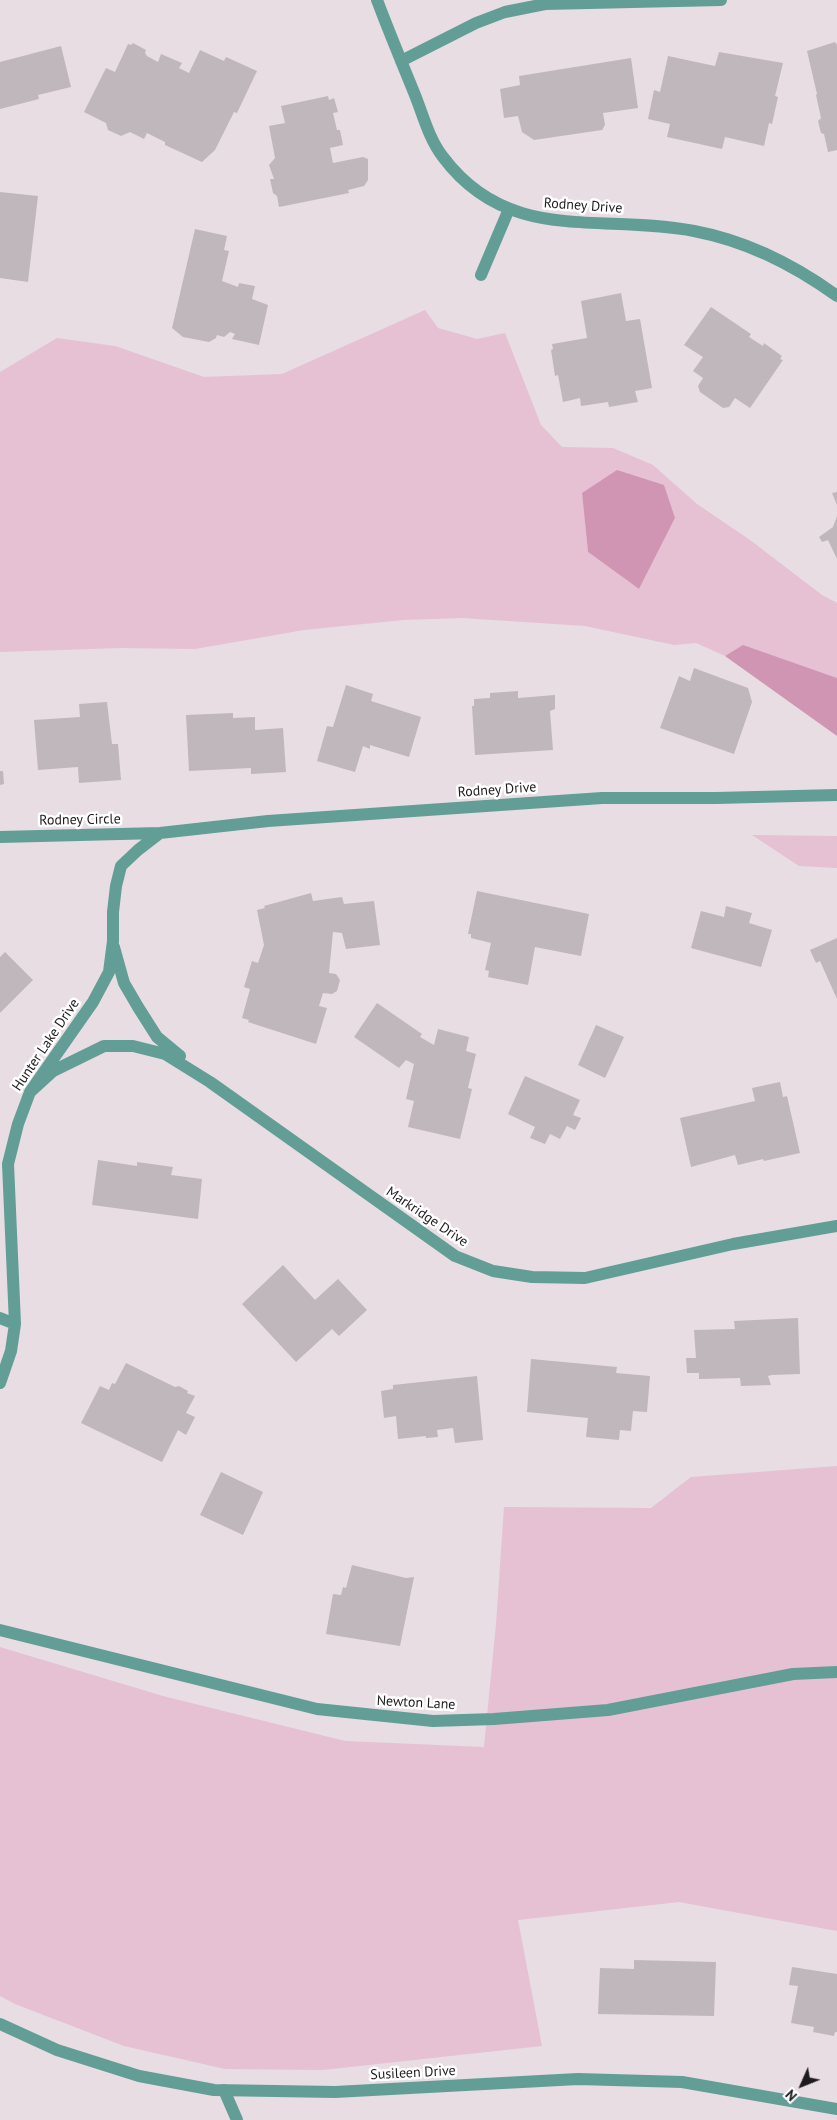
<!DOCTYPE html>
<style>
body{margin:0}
#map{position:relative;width:837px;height:2120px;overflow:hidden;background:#e7dde2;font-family:"PT Sans",sans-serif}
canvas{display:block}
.north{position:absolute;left:777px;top:2060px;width:50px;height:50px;-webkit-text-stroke:4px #fff;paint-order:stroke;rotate:226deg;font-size:14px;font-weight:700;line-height:20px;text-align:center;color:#1e1b1c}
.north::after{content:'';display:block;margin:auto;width:18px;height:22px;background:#1e1b1c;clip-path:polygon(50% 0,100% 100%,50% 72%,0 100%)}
</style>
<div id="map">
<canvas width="837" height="2120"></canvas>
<div class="north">N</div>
</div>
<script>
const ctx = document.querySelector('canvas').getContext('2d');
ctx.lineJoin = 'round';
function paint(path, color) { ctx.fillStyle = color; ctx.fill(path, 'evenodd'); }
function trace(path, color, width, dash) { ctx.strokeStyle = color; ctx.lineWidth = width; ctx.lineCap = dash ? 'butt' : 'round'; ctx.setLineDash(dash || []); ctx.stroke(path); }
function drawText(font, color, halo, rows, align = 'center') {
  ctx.font = font + ' "PT Sans",sans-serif'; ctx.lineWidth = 5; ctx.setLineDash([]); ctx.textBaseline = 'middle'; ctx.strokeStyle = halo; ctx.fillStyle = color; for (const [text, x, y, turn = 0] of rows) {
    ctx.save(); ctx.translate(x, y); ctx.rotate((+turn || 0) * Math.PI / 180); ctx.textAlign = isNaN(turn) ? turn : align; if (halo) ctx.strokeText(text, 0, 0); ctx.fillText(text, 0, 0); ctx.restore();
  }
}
const green = new Path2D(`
 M425,310l13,18 39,11 28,-6 36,92 21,22 51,1 40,17 44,39 53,36 72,55 15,8v75l-94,-32 -18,10 -29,-13 -22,2 -89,-19 -123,-8 -59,2 -99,10 -109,19 -74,-1 -121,4v-280l57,-34 58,8 89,31 78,-3zM582,493l93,25 -36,71 -51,-37z
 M752,835l85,1v32l-38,-2z
 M837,1466v465l-158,-29 -161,18 24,126 -219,24 -98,-1 -101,-23 -109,-42 -15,-8v-349l163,49 182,45 139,6 12,-123 8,-117 147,1 40,-31z`);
const forest = new Path2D(`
 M617,470l47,15 11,33 -36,71 -51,-37 -6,-59z
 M743,645l94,33v58l-112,-80z`);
const building = new Path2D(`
 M835,42l2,3v105l-9,2 -4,-18 -3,-1 -3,-12 3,-3 -5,-23 1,-1 -10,-43z
 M133,43l13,7 -1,3 2,3 11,6 3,-8 21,9 -3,5 10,5 11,-23 24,11 2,-4 31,14 -20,42 -3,-1 -19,38 -13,12 -37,-17v-3l-18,-9 -3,6 -14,-7 -9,4 -13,-6 -2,-7 -22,-11 22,-44 9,4 13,-28 3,1z
 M61,46l10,41 -33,8 1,4 -39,10v-47z
 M719,52l64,11 -8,33 3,1 -6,27 -3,-1 -5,23 -39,-9 -3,12 -55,-12 3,-13 -22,-5 6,-29 6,2 8,-36 47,10z
 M631,58l7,50 -35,5 2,12 -3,5 -68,10 -12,-8 -4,-16 -14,2 -4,-29 20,-4 -1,-9z
 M328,96l1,4 5,-2 4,14 -5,1 4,17h3l3,15 -13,3 3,15 30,-6 5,2v21l-4,6 -16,4 1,3 -70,14 -2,-11 -4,-3 -3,-14h4l-5,-14 6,-7 -6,-32 16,-3 -4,-17z
 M0,192l38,4 -10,86 -28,-4z
 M195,229l32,7 -3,14 5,1 -7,30 16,6 1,-4 16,3 -3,13 16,6 -9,40 -27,-6 3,-5 -5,-2 -6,5 -7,-2 -1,3 -7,4 -26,-5 -11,-9z
 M621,293l5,28 14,-2 12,69 -17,3 3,11 -29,5 -1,-5 -27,4 -1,-8 -17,4 -5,-27 -3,1 -4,-26 2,-1 -1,-5 35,-6 -6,-37z
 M711,307l40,27 -2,3 14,9 1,-3 18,13 -2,3 3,1 -33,48 -15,-10 -6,9 -6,1 -23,-16 -2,-6 5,-8 -10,-7 10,-14 -19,-12z
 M837,492v13l-5,-12z
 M837,516v43l-9,-19 -6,2 -3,-5 14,-10z
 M694,668l54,20 4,14 -18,52 -74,-26 19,-52 11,5z
 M346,685l27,9 -2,7 50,16 -12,40 -39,-12v4l-7,-3 -8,26 -38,-11 10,-35 6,1z
 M518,691v7l37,-3v14l-5,2 3,39 -78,5 -3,-49h2v-7l16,-1v-5z
 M107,702l5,42h6l3,36 -42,3 -1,-16 -40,3 -4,-50 46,-3 -1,-13z
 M233,713v5l22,-1v13l28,-2 3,44 -35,2v-6l-62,3 -3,-56z
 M0,771h3l1,13 -4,1z
 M477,891l112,23 -8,42 -46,-9 -7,38 -40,-8 1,-6 -4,-1 6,-27 -20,-5v-4h-3z
 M311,893l2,8 29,-4 2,7 30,-3 6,44 -34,4 -4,-16 -9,-1 -4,41 7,1 4,6 -3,11 -5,3 -9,-1 -4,13 8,2 -11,36 -68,-22 1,-2 -7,-2 8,-29 -6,-2 8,-26 6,2 6,-18 -7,-35 8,-2 -1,-2z
 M726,906l26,7 -3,10 23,7 -11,37 -70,-19 10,-37 23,6z
 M837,938v61l-17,-38 -4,2 -6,-13z
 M5,952l28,28 -33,33v-56z
 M377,1003l45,31 -2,3 14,8 4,-16 31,8 -3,14 10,3 -8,34 4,1 -12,50 -52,-12 6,-26 -8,-2 8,-35 -8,-4 -7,8 -45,-31z
 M596,1025l28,12 -19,41 -27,-13z
 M525,1076l55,24 -7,15 8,3 -6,12 -8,-4 -7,13 -10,-5 -5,10 -15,-6 5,-11 -27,-13z
 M780,1082l3,15 4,-1 13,57 -36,8 -1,-2 -25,6 -3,-10 -44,12 -11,-49 75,-17 -3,-13z
 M98,1160l39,6v-4l36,5 -2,8 31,4 -4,40 -106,-14z
 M283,1265l32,35 23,-21 29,31 -28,26 -7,-7 -36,33 -54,-58z
 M798,1318l2,56 -28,1 -4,1 3,9 -30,1 -1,-8 -41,1v-6h-12l-1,-15h10l-2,-28 41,-1 -1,-8z
 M531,1359l86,8 -1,6 34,3 -3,36 -14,-1 -2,20 -11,-1 -1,10 -33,-3 2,-19 -61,-6z
 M126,1363l49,24 4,-1 9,5 -1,2 8,3 -9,17 9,4 -9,18 -8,-5 -16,32 -81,-39 19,-37 9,4 3,-7 3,1z
 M477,1376l6,64 -28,3 -2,-15 -16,2 1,7 -12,1v-2l-28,3 -2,-23 -12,2 -3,-27 12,-2v-4z
 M221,1472l42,20 -20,43 -43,-20z
 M352,1565l54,13 8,-1 -14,69 -74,-12 7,-40 8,1 2,-8 3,1z
 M634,1960l82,2 -2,54 -116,-2 2,-46 34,1z
 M792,1967l45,7v58h-2l-1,4 -21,-4 1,-5 -23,-4 7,-37 -9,-1z`);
const service = new Path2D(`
 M0,1630l317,79 116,12 61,-2 114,-9 185,-36 44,-2
 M224,2090l13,30`);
const minor = new Path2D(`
 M377,0c12,32 25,63 38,95 8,20 14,44 28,62 66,88 157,56 251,74 53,10 99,33 143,65
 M401,61l75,-38 29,-11 40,-8 176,-4
 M481,275l28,-66
 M0,837l160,-4 108,-12 334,-23h114l121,-3
 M114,947l10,36 14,24 19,30 23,19
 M30,1092l23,-21 51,-25h29l32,8 45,28 245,174 38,15 39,6 53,1 148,-34 104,-18
 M0,1318l15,6
 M0,1383l11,-32 4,-27 -7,-160 10,-40 12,-32 63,-90 16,-30 4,-31v-29l3,-26 5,-20 17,-16 22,-17
 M0,2024l57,26 82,26 75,14 121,2 243,-13 104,3 155,27`);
const streetNames = [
 ["Rodney Drive",583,206,4],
 ["Rodney Drive",497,790,-4],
 ["Rodney Circle",80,820,-1],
 ["Hunter Lake Drive",46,1045,-56],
 ["Markridge Drive",427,1217,34],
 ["Newton Lane",416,1703,3],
 ["Susileen Drive",413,2073,-3]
];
paint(green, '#e6c0d3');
paint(forest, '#d195b4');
paint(building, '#c0b7bc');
trace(service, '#629e96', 12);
trace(minor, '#629e96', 12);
drawText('14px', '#1e1b1c', '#fff', streetNames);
</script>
